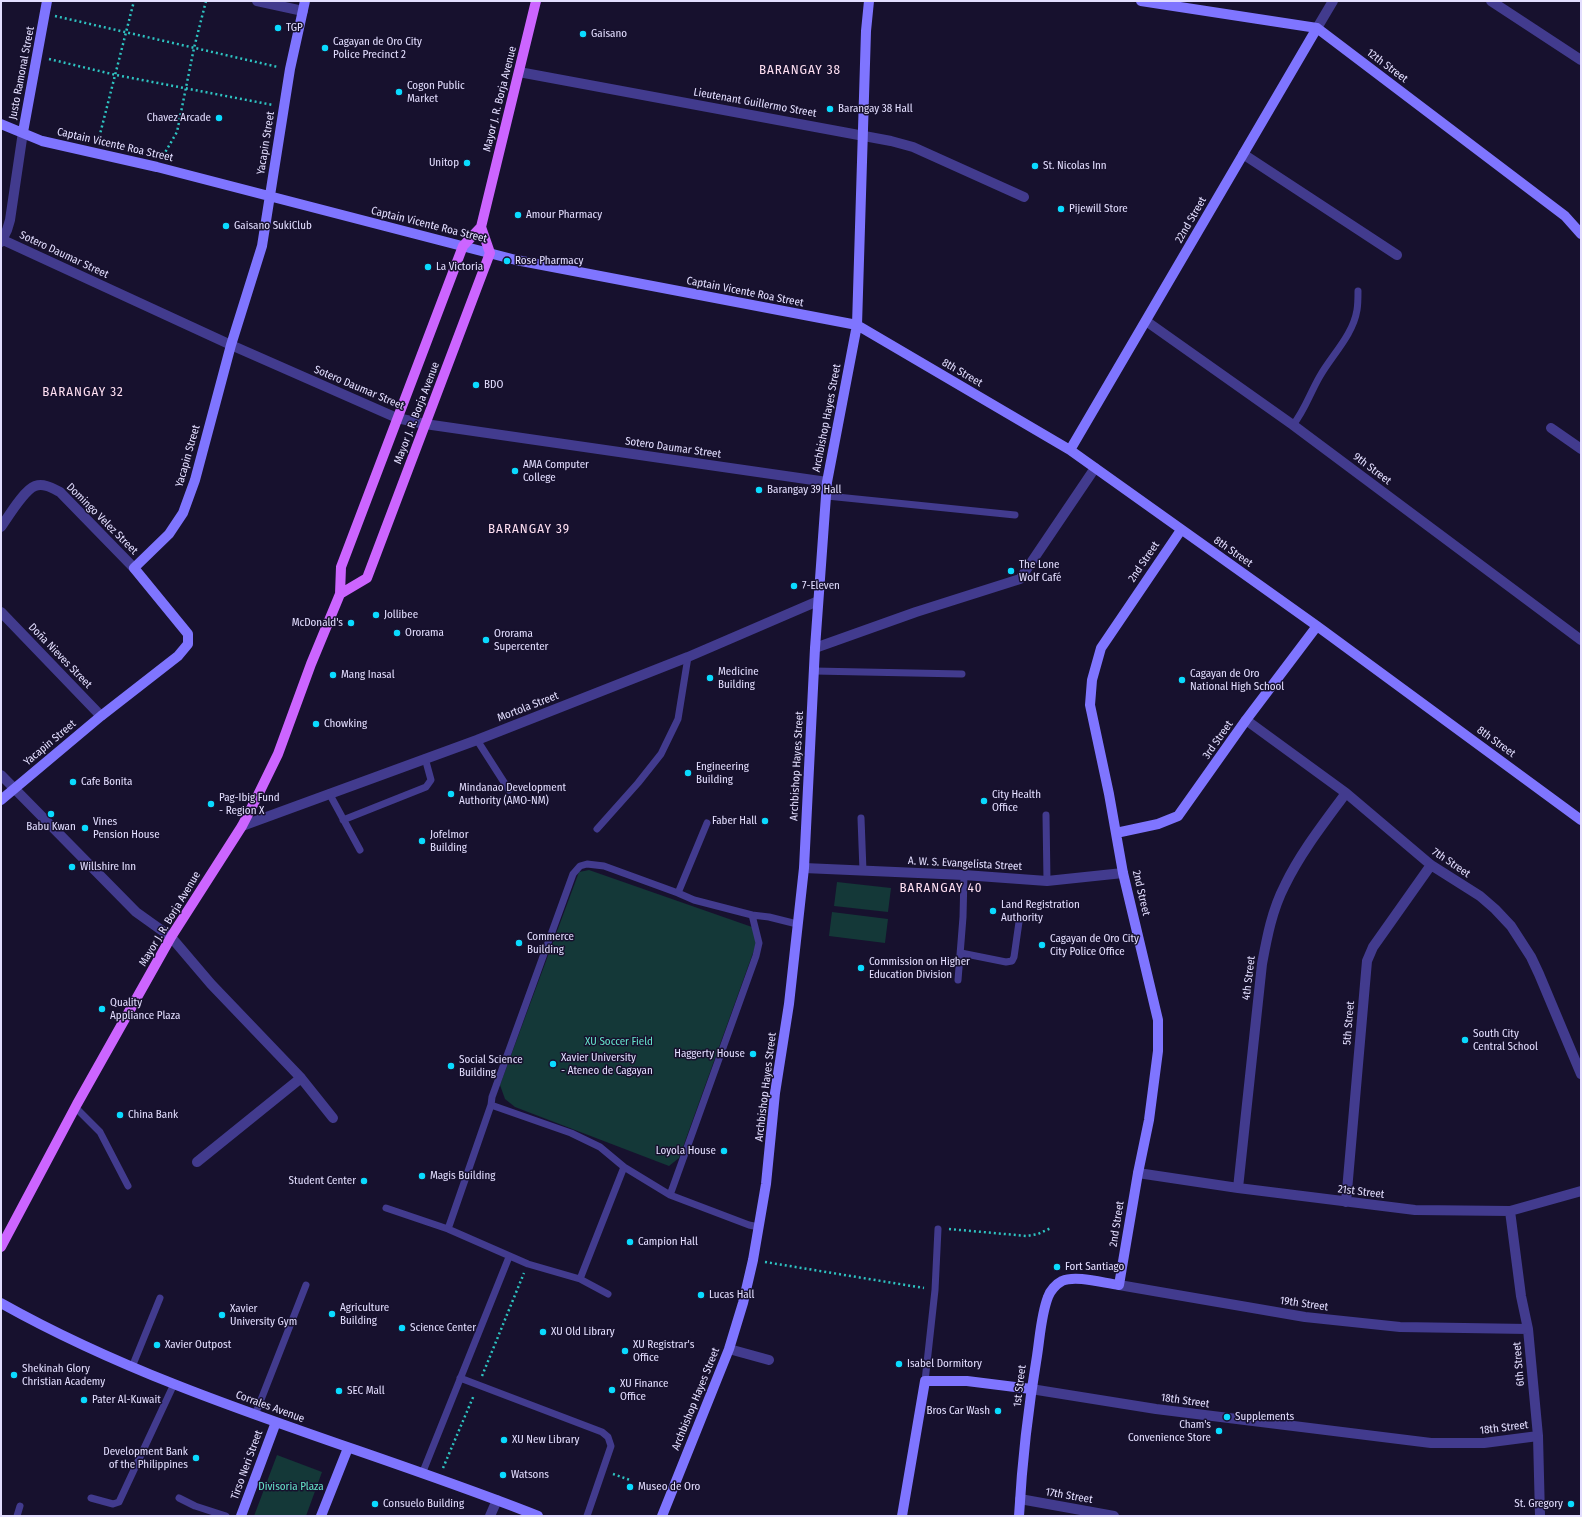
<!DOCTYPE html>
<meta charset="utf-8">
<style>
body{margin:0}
#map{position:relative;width:1582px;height:1517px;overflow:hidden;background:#17112e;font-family:"Fira Sans Condensed",sans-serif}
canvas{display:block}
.frame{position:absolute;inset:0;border:2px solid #e3deff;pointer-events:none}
</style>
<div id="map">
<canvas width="1582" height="1517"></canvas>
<div class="frame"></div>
</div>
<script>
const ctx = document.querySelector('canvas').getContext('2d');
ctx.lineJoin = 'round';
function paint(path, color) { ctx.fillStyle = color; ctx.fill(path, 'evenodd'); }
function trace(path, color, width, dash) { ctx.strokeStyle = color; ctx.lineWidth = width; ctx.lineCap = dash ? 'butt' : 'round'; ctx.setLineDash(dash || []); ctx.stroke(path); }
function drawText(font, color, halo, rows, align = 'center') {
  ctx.font = font + ' "Fira Sans Condensed",sans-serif'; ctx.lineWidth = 3; ctx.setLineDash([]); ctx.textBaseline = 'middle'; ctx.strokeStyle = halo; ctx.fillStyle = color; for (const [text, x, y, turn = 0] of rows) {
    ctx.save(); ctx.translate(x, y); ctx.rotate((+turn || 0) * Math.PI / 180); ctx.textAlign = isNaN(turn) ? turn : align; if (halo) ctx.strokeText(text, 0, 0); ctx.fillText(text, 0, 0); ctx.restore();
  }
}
const green = new Path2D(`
 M589,870l163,57 6,12 -79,219 -10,8 -154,-59 -10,-8 -5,-14 79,-213z
 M837,882l54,6 -3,24 -54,-6z
 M832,912l56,7 -3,24 -56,-7z
 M277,1455l45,17 -16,44h-52z`);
const path = new Path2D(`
 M55,16l223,51
 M49,59l67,16 157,30
 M98,142l36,-141
 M163,156l14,-24 17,-84 12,-47
 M949,1229l78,7 11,-2 13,-6
 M765,1262l159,26
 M482,1376l42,-103
 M443,1468l31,-73
 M613,1474l17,6`);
const lane = new Path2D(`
 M1293,425c12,-15 17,-32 27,-49 12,-21 33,-41 37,-66 1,-6 1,-13 1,-19
 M827,496l188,19
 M814,671l148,3
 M477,740l32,50
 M329,793l31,57
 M1046,815l1,66
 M861,818l2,53
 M343,820l83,-33 5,-7 -6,-22
 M597,829l41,-46 23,-29 17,-35 10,-62
 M678,893l29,-70
 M752,915l17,2 28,7
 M961,953l45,9 6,-1 2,-4 5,-35
 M958,980l5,-63 1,-42
 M491,1105l1,-8 81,-223 7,-8 7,-2 17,2 74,27 16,7 58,15 7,28 -3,13 -86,239 -46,-28
 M75,1107l25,25 28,54
 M670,1195l79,30 10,2
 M386,1208l62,21
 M580,1279l44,-112 -24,-20 -29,-14 -80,-28 -43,124 80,35 52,15 28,15
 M132,1367l28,-69
 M460,1378l142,54 6,5 3,9 -24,70
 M925,1381l10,-91 3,-61
 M255,1415l51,-130
 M422,1474l87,-217
 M91,1498l22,6 6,-2 55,-118
 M179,1498l16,8 31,10
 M17,1516l3,-10`);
const street = new Path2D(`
 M257,1l46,10
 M1491,1l90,59
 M1317,28l16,-27
 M519,72l372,69 22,6 111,50
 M1243,154l154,101
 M3,240l228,105 166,73 28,6 402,58
 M1,242l6,-12 3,-10 13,-88
 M1146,321l147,104 288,215
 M1551,428l30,21
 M1,527c7,-10 23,-37 34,-41 9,-3 17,2 25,6l74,76
 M1,612l100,104
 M815,648l101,-36 104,-33 75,-111
 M1246,720l100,73 85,72 49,31 15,13 16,17 20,31 8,17 42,100
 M1,775l135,137 35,25 40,47 90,94 32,40
 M242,826l235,-86 211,-83 130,-56
 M804,868l160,7 83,6 76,-8
 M197,1162l104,-84
 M1138,1173l100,15 177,22 95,1 71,-20
 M1238,1188l24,-224c5,-27 10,-54 23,-79 16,-33 39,-62 61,-92
 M1346,1202l21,-241 6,-14 58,-82
 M1510,1211l11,85 7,33 10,107 2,80
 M1119,1285l186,32 95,10 128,2
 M729,1349l40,11
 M1031,1389l125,20 275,34h53l54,-7
 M1020,1499l94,17
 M490,1516l7,-16`);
const secondary = new Path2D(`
 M1141,1l176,27 248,188 16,18
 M1,124l41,17 115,26 359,93 341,65 213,125 247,176 264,194
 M23,132l24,-131
 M1070,450l247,-422
 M1,800l100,-84 77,-60 10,-12v-10l-54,-66 35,-34 14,-21 12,-33 36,-135 31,-99 28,-177 15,-68
 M1116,833l42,-9 20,-8 68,-96 71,-94
 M1,1303c169,95 358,142 537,213
 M241,1516l35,-94
 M321,1516l27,-68
 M662,1516l67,-167 14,-46 10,-43 13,-76 9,-91 14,-89 15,-136 11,-220 12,-166 30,-157 9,-294 3,-30
 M902,1516l23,-135h42l64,8
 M1019,1516c3,-53 9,-107 18,-160 3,-19 4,-41 11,-59 2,-6 8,-13 14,-16 14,-6 41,2 57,4l19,-112 11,-53 9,-69v-31l-35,-147 -14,-79 -19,-89 2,-25 9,-32 80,-118`);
const primary = new Path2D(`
 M340,594l27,-16 123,-325 -9,-26
 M1,1247l76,-143 94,-167 71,-111 16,-31 20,-41 33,-90 29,-70 1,-27 122,-321 18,-19 55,-226`);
const markers = [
 [278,28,4,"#0adbff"],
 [583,34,4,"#0adbff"],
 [325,48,4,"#0adbff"],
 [399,92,4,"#0adbff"],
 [830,109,4,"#0adbff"],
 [219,118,4,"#0adbff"],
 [467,163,4,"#0adbff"],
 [1035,166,4,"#0adbff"],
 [1061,209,4,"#0adbff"],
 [518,215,4,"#0adbff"],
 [226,226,4,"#0adbff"],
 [507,261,4,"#0adbff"],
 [428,267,4,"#0adbff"],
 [476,385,4,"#0adbff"],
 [515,471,4,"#0adbff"],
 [759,490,4,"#0adbff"],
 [1011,571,4,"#0adbff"],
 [794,586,4,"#0adbff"],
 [376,615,4,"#0adbff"],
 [351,623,4,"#0adbff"],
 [397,633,4,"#0adbff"],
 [486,640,4,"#0adbff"],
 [333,675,4,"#0adbff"],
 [710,678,4,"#0adbff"],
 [1182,680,4,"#0adbff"],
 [316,724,4,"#0adbff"],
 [688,773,4,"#0adbff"],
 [73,782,4,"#0adbff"],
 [451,794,4,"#0adbff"],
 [984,801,4,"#0adbff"],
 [211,804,4,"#0adbff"],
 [51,814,4,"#0adbff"],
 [765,821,4,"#0adbff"],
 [85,828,4,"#0adbff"],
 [422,841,4,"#0adbff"],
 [72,867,4,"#0adbff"],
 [993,911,4,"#0adbff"],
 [519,943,4,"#0adbff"],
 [1042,945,4,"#0adbff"],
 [861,968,4,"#0adbff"],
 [102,1009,4,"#0adbff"],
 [1465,1040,4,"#0adbff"],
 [753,1054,4,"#0adbff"],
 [553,1064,4,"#0adbff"],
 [451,1066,4,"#0adbff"],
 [120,1115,4,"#0adbff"],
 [724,1151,4,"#0adbff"],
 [422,1176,4,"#0adbff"],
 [364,1181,4,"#0adbff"],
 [630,1242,4,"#0adbff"],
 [1057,1267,4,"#0adbff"],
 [701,1295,4,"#0adbff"],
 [332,1314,4,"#0adbff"],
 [222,1315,4,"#0adbff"],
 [402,1328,4,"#0adbff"],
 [543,1332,4,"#0adbff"],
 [157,1345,4,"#0adbff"],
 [625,1351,4,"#0adbff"],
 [899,1364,4,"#0adbff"],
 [14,1375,4,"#0adbff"],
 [612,1390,4,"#0adbff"],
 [339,1391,4,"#0adbff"],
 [84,1400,4,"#0adbff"],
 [998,1411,4,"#0adbff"],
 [1227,1417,4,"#0adbff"],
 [1219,1431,4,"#0adbff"],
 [504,1440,4,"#0adbff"],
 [196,1458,4,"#0adbff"],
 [503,1475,4,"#0adbff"],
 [630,1487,4,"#0adbff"],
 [375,1504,4,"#0adbff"],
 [1571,1504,4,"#0adbff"]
];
const poiNames = [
 ["TGP",286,28],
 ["Gaisano",591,34],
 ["Cagayan de Oro City",333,42],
 ["Police Precinct 2",333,55],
 ["Cogon Public",407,86],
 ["Market",407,99],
 ["Barangay 38 Hall",838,109],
 ["Chavez Arcade",211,118,"right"],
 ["Unitop",459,163,"right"],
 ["St. Nicolas Inn",1043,166],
 ["Pijewill Store",1069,209],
 ["Amour Pharmacy",526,215],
 ["Gaisano SukiClub",234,226],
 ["Rose Pharmacy",515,261],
 ["La Victoria",436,267],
 ["BDO",484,385],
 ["AMA Computer",523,465],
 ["College",523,478],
 ["Barangay 39 Hall",767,490],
 ["The Lone",1019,565],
 ["Wolf Café",1019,578],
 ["7-Eleven",802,586],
 ["Jollibee",384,615],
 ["McDonald's",343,623,"right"],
 ["Ororama",405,633],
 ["Ororama",494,634],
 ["Supercenter",494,647],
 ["Medicine",718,672],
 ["Building",718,685],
 ["Cagayan de Oro",1190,674],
 ["National High School",1190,687],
 ["Mang Inasal",341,675],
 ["Chowking",324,724],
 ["Engineering",696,767],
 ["Building",696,780],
 ["Cafe Bonita",81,782],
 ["Mindanao Development",459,788],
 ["Authority (AMO-NM)",459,801],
 ["City Health",992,795],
 ["Office",992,808],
 ["Pag-Ibig Fund",219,798],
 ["- Region X",219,811],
 ["Faber Hall",757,821,"right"],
 ["Vines",93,822],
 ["Pension House",93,835],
 ["Babu Kwan",51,827,"center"],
 ["Jofelmor",430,835],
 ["Building",430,848],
 ["Willshire Inn",80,867],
 ["Land Registration",1001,905],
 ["Authority",1001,918],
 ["Commerce",527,937],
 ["Building",527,950],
 ["Cagayan de Oro City",1050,939],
 ["City Police Office",1050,952],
 ["Commission on Higher",869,962],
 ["Education Division",869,975],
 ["Quality",110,1003],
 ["Appliance Plaza",110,1016],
 ["South City",1473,1034],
 ["Central School",1473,1047],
 ["Haggerty House",745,1054,"right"],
 ["Xavier University",561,1058],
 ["- Ateneo de Cagayan",561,1071],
 ["Social Science",459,1060],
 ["Building",459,1073],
 ["China Bank",128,1115],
 ["Loyola House",716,1151,"right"],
 ["Magis Building",430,1176],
 ["Student Center",356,1181,"right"],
 ["Campion Hall",638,1242],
 ["Fort Santiago",1065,1267],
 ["Lucas Hall",709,1295],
 ["Agriculture",340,1308],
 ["Building",340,1321],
 ["Xavier",230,1309],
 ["University Gym",230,1322],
 ["Science Center",410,1328],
 ["XU Old Library",551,1332],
 ["Xavier Outpost",165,1345],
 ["XU Registrar's",633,1345],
 ["Office",633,1358],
 ["Isabel Dormitory",907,1364],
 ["Shekinah Glory",22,1369],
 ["Christian Academy",22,1382],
 ["XU Finance",620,1384],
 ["Office",620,1397],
 ["SEC Mall",347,1391],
 ["Pater Al-Kuwait",92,1400],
 ["Bros Car Wash",990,1411,"right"],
 ["Supplements",1235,1417],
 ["Cham's",1211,1425,"right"],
 ["Convenience Store",1211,1438,"right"],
 ["XU New Library",512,1440],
 ["Development Bank",188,1452,"right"],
 ["of the Philippines",188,1465,"right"],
 ["Watsons",511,1475],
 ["Museo de Oro",638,1487],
 ["Consuelo Building",383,1504],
 ["St. Gregory",1563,1504,"right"]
];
const streetNames = [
 ["12th Street",1387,66,37],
 ["Justo Ramonal Street",22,73,-79],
 ["Mayor J. R. Borja Avenue",500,99,-76],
 ["Lieutenant Guillermo Street",755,103,10],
 ["Yacapin Street",266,143,-81],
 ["Captain Vicente Roa Street",115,145,13],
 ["22nd Street",1191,220,-60],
 ["Captain Vicente Roa Street",429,225,14],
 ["Sotero Daumar Street",64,255,25],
 ["Captain Vicente Roa Street",745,292,11],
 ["8th Street",962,373,30],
 ["Sotero Daumar Street",359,388,23],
 ["Mayor J. R. Borja Avenue",417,413,-69],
 ["Archbishop Hayes Street",827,418,-79],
 ["Sotero Daumar Street",673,448,8],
 ["Yacapin Street",188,456,-74],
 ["9th Street",1372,469,37],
 ["Domingo Velez Street",102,519,45],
 ["8th Street",1233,552,35],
 ["2nd Street",1144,562,-56],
 ["Doña Nieves Street",60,656,46],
 ["Mortola Street",528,707,-21],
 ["3rd Street",1218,740,-55],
 ["8th Street",1496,742,36],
 ["Yacapin Street",50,743,-40],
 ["Archbishop Hayes Street",797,766,-87],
 ["7th Street",1451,863,34],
 ["A. W. S. Evangelista Street",965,864,3],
 ["2nd Street",1141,893,77],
 ["Mayor J. R. Borja Avenue",170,919,-59],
 ["4th Street",1249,978,-83],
 ["5th Street",1349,1023,-85],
 ["Archbishop Hayes Street",766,1087,-83],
 ["21st Street",1361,1192,7],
 ["2nd Street",1117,1224,-81],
 ["19th Street",1304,1304,8],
 ["6th Street",1519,1364,-95],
 ["1st Street",1020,1386,-83],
 ["Archbishop Hayes Street",696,1399,-68],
 ["18th Street",1185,1401,8],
 ["Corrales Avenue",270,1407,20],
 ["18th Street",1504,1428,-7],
 ["Tirso Neri Street",247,1465,-70],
 ["17th Street",1069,1496,10]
];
const parkNames = [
 ["XU Soccer Field",619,1042],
 ["Divisoria Plaza",291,1487]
];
const quarterNames = [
 ["BARANGAY 38",800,70],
 ["BARANGAY 32",83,392],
 ["BARANGAY 39",529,529],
 ["BARANGAY 40",941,888]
];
paint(green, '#143838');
trace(path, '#2ec3c1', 2.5, [2, 3]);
trace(lane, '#423b8e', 7);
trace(street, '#423b8e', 10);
trace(secondary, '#7f75ff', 10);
trace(primary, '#cc65ff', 10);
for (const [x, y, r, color] of markers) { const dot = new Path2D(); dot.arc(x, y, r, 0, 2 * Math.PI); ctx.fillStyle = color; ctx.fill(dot); trace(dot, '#17112e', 1.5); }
drawText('11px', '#e3deff', '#17112e', poiNames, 'left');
drawText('11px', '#e3deff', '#17112e', streetNames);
drawText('11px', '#65e4ca', '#17112e', parkNames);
ctx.letterSpacing = '1px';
drawText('13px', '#ffe0f2', '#17112e', quarterNames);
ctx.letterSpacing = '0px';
</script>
